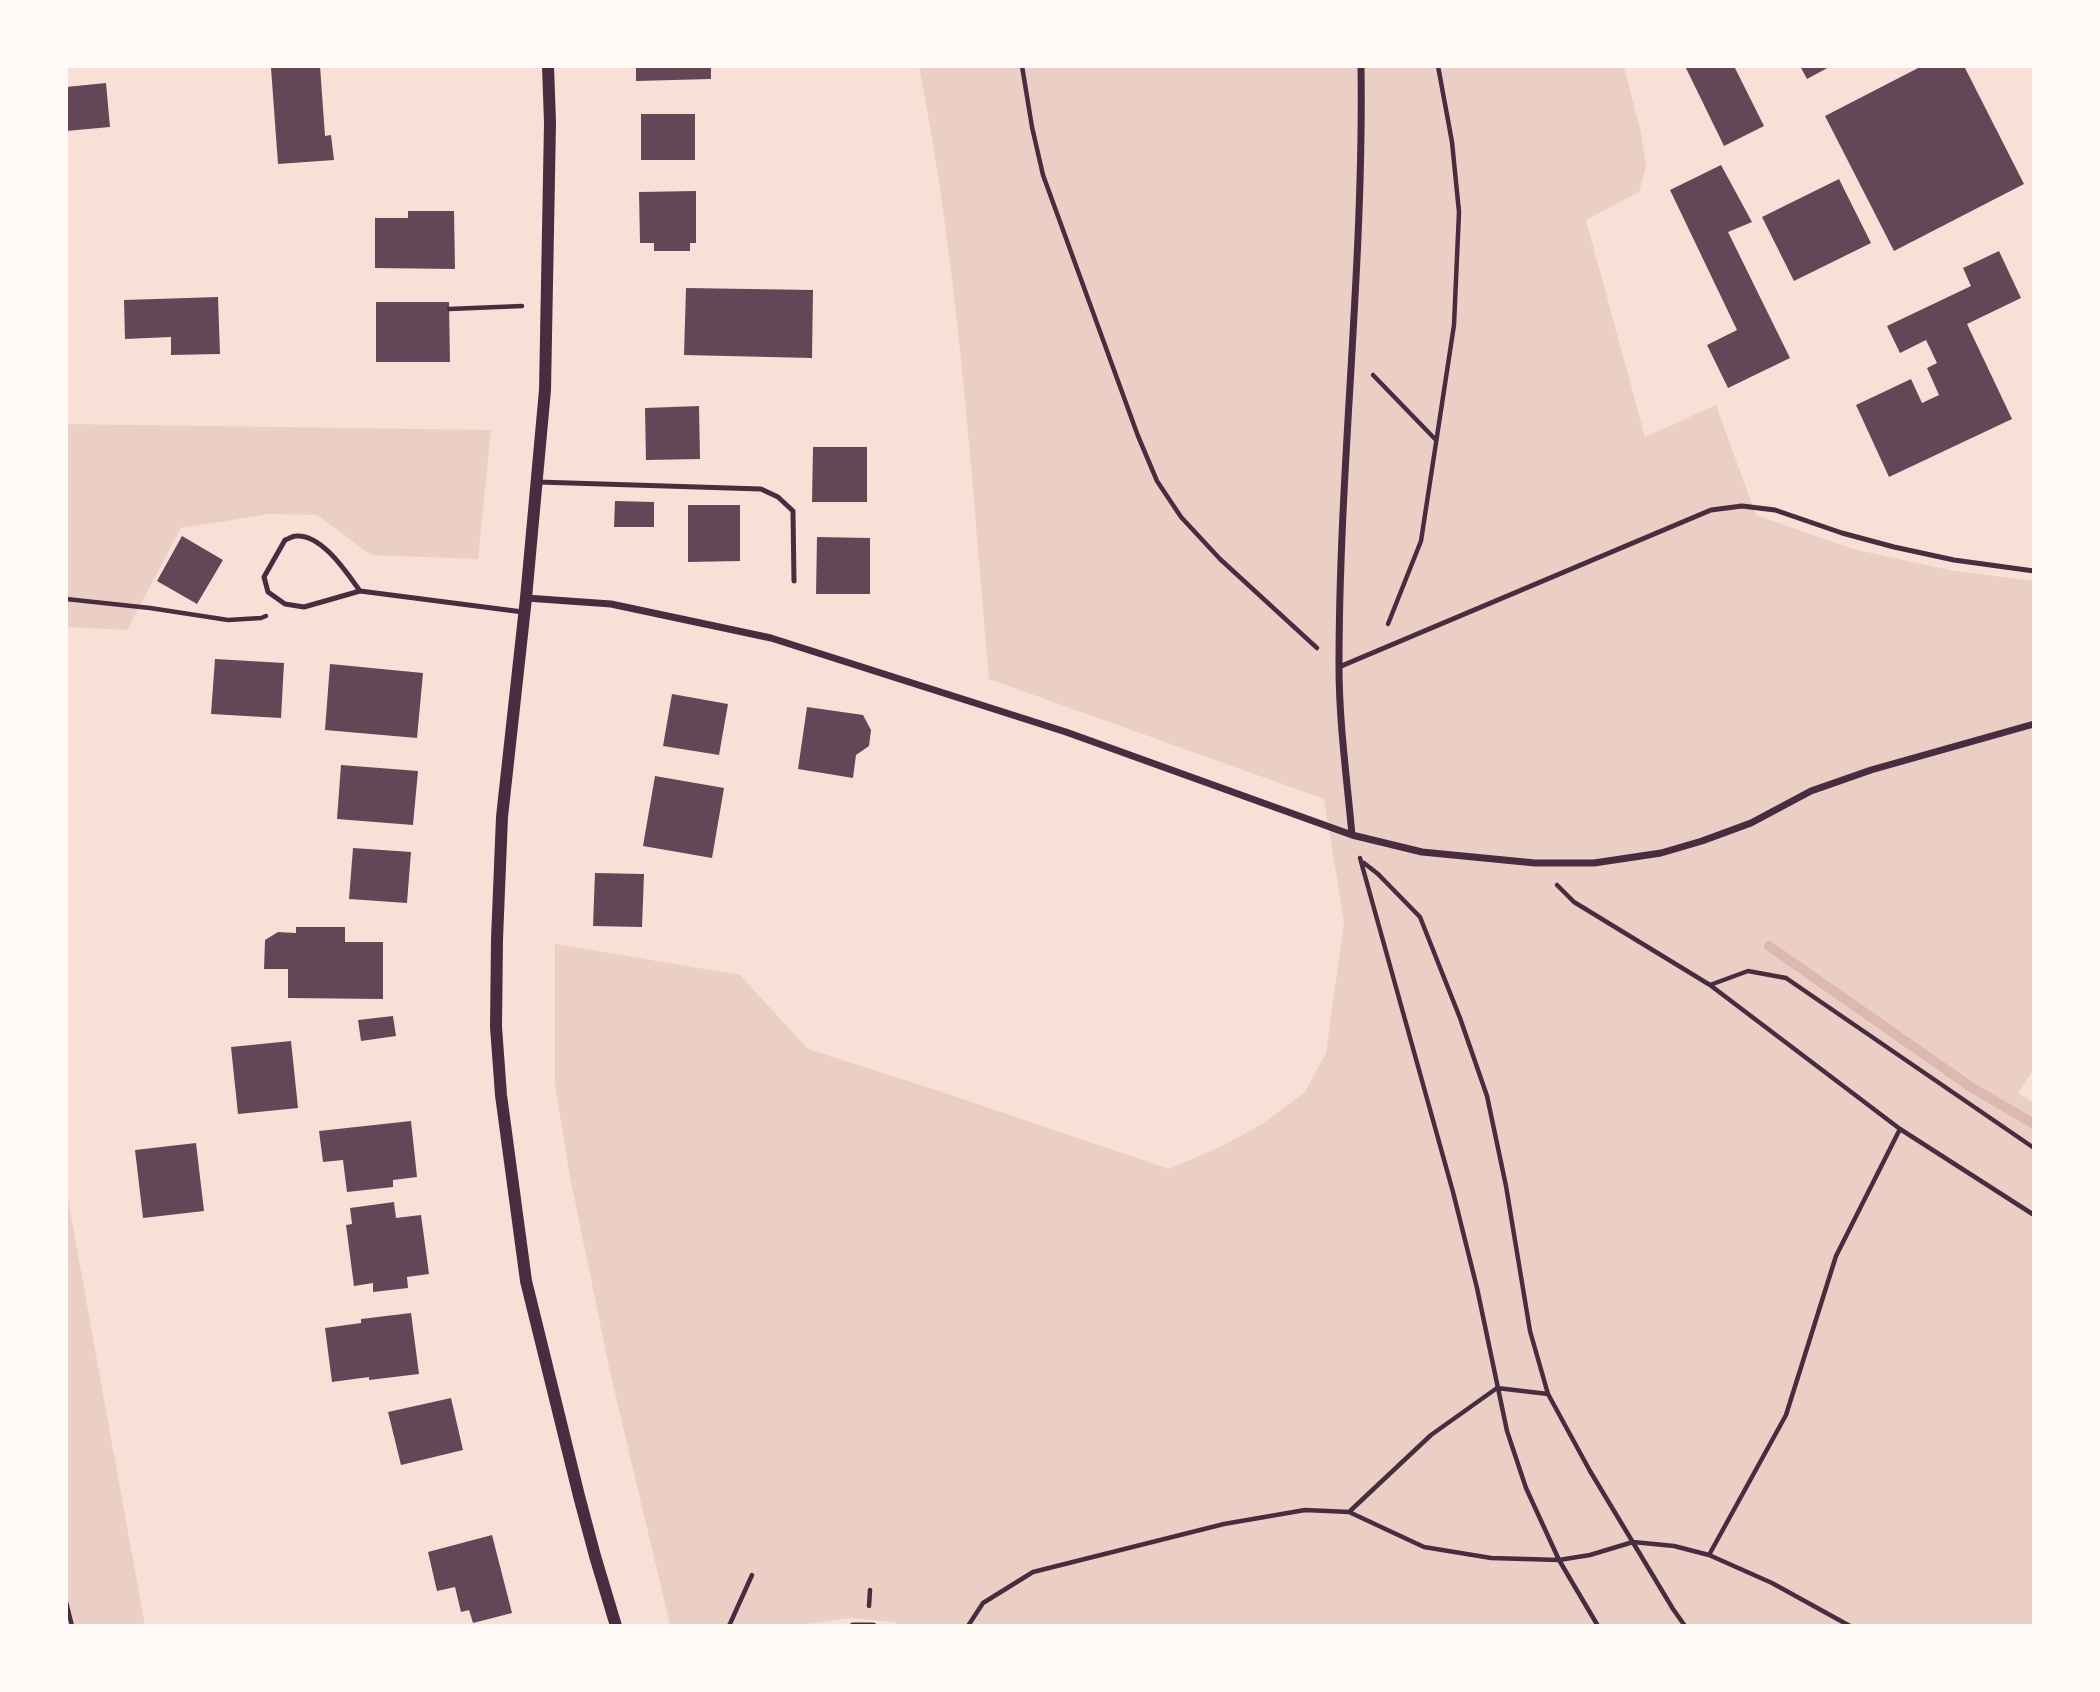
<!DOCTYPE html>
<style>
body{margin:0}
#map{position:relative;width:2100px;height:1692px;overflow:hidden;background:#f7e1d7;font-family:"Titillium Web",sans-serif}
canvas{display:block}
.frame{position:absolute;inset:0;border:68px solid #fffaf5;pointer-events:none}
</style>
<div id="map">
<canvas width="2100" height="1692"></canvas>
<div class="frame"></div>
</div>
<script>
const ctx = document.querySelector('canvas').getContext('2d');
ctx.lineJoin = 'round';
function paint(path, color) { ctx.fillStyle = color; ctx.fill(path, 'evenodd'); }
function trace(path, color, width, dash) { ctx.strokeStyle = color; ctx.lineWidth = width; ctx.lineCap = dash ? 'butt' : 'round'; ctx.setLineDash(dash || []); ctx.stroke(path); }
const green = new Path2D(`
 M919,67h705l16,61 6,39 -7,25 -53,28 59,217 71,-32 40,110 97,34 96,21 84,11 1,488 -16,24 16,10 -1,522 -1133,1 -6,-4 -44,-4 -48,7h-132l-60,-253 -41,-200 -14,-88v-140l185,31 68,74 131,42 230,78 51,-22 42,-23 43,-32 21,-39 18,-131 -20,-123 -335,-120c-18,-205 -30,-411 -70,-612z
 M66,424l425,6 -13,129 -107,-4 -54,-40 -48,-1 -88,14 -54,102 -60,-3z
 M66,1188l78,433v4h-77z`);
const stream = new Path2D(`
 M1769,946l202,141 63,37`);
const building = new Path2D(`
 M288,66h32l5,70 6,-1 3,25 -56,4 -7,-96z
 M636,66h75v13l-75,2z
 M1685,66h49l30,60 -40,20z
 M1800,66h31l-24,13z
 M1922,66h42l60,118 -130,67 -69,-135z
 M106,83l4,44 -44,4v-44z
 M641,114h54v46h-54z
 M1721,165l31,57 -24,10 62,126 -62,30 -21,-43 30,-15 -67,-140z
 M1839,179l32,64 -77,38 -32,-64z
 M696,191v52h-6v8h-36v-8h-14l-1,-51z
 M408,211h46l1,58 -80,-1v-50h33z
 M1999,251l22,47 -54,26 45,95 -123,58 -33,-72 55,-26 11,24 17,-8 -12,-27 10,-5 -11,-23 -26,13 -13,-27 84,-40 -8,-18z
 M686,288l127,2 -1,68 -128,-3z
 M218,297l2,57 -49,1v-18l-46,2 -1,-39z
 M376,302h73l1,60h-74z
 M699,406l1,53 -54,1 -1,-52z
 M813,447h54v55h-55z
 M615,501l39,1v25h-40z
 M688,505h52v56l-52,1z
 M182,536l41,24 -26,44 -40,-23z
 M817,537l53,1v56h-54z
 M215,659l69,4 -3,55 -70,-4z
 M330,664l93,9 -6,65 -92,-8z
 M672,694l56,10 -9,51 -56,-9z
 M807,707l56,8 8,15 -2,16 -13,9 -3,23 -55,-9z
 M341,765l77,6 -5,54 -76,-6z
 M655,776l69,12 -12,70 -69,-12z
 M353,848l58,4 -4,51 -58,-4z
 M595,873l49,1 -2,53 -49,-1z
 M296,927h49v15h38v57l-95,-1v-29h-24l1,-29 13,-8 18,1z
 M393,1016l3,20 -35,5 -3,-21z
 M291,1041l7,67 -60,6 -7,-67z
 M411,1121l6,56 -24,3v7l-46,5 -4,-32 -20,2 -4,-31z
 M196,1143l8,68 -61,7 -8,-68z
 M394,1202l2,16 25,-3 8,59 -22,3 1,11 -35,4v-9l-19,3 -8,-61 6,-1 -2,-16z
 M411,1313l8,61 -50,6v-3l-37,5 -7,-54 36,-5v-4z
 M451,1398l12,52 -62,15 -13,-53z
 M492,1535l20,78 -39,10 -4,-13 -8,2 -6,-25 -18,4 -9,-39z`);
const path = new Path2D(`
 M1022,66l10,61 11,48 95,261 19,45 24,36 39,42 97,89
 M449,309l73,-3
 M1373,375l62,64
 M66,599l84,9 78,12 33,-2 5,-2
 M1388,624l33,-83 33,-216 5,-113 -7,-70 -14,-76
 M1360,858l93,334 24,96 30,143 19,57 33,72 39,66
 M1364,863l14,11 42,43 40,101 27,78 19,90 24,145 18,63 42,77 83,138 12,17
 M1557,885l17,17 136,83 190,144 134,86
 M1710,985l38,-14 38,7 248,170
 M1349,1512l82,-77 66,-47 51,6
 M1709,1555l77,-140 50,-159 64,-127
 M66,1602l6,24
 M869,1606l1,-16
 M729,1626l23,-51
 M968,1626l15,-23 50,-31 191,-48 81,-14 44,2 75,35 67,11 68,2 31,-5 43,-13 41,4 35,9 63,28 78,43`);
const service = new Path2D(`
 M538,482l223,7 17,8 15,14 1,70
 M360,591c-13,-18 -38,-57 -64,-55 -4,0 -7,3 -11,4l-21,37 4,15 17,12 19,3 56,-16 163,21
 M1339,667l372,-157 31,-4 33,4 67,23 52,14 60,13 80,11`);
const minor = new Path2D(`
 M526,598l85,6 160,34 295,94 286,103 70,17 113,11h59l67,-10 41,-12 49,-18 60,-32 60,-21 163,-46
 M1352,835c-5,-56 -13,-112 -13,-169 0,-200 25,-399 22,-600
 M853,1626h20`);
const tertiary = new Path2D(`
 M548,66l2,57 -5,267 -19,208 -24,219 -5,122 -1,88 5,68 25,186 53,215 16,60 21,70`);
paint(green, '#ebcfc5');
trace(stream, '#dcb8b0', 10);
paint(building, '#644757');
trace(path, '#4a2c40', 4.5);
trace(service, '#4a2c40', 5);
trace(minor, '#4a2c40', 7);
trace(tertiary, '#4a2c40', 12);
</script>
